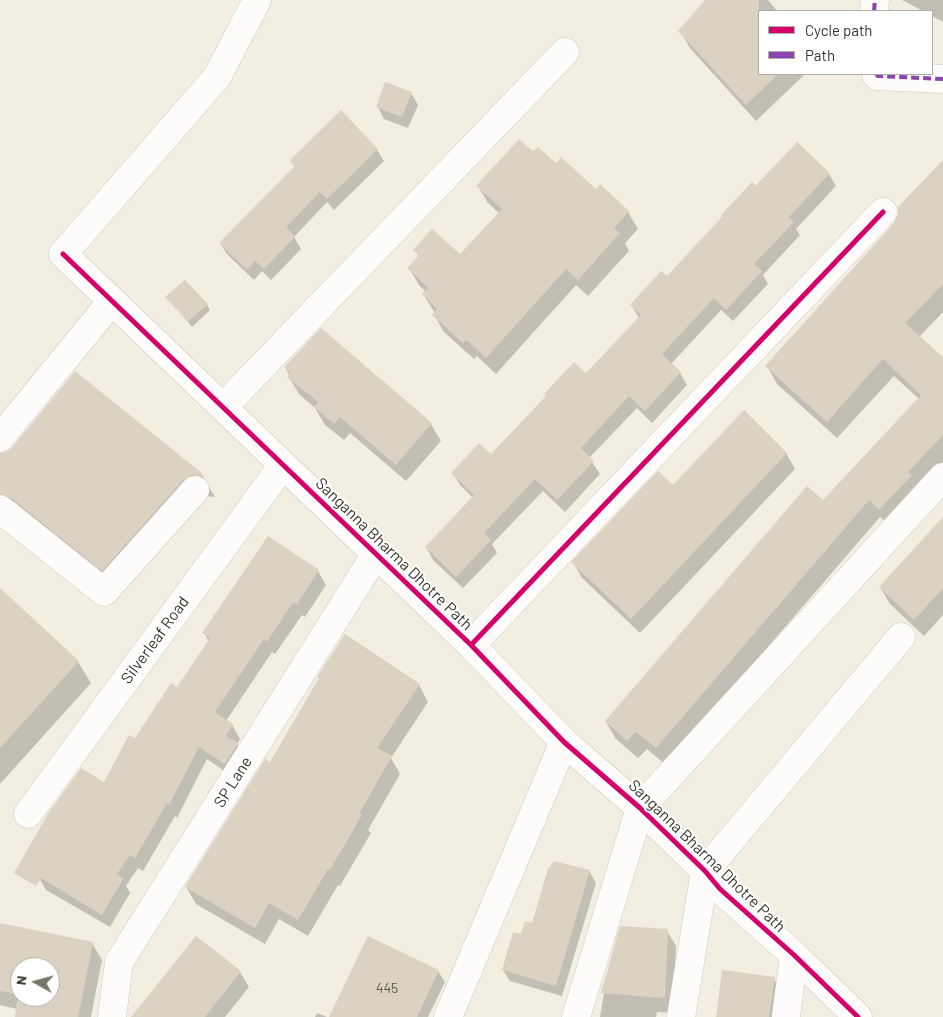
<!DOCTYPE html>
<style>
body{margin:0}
#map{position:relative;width:943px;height:1017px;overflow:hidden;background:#f2eee1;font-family:Barlow,sans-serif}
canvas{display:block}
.legend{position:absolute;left:758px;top:10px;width:175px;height:65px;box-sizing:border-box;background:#fff;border:1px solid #afaeaa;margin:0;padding:6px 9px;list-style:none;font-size:15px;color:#37342b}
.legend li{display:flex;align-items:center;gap:10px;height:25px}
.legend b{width:25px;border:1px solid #afaeaa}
.north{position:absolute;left:10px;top:957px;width:50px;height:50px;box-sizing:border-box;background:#fff;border:1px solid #afaeaa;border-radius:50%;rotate:277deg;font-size:14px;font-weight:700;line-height:20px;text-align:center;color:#37342b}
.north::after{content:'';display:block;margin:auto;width:18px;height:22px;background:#78756b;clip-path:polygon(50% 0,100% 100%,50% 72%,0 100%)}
</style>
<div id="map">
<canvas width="943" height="1017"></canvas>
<ul class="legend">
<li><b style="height:6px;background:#d6006c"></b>Cycle path</li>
<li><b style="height:6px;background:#8e44ad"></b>Path</li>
</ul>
<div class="north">N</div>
</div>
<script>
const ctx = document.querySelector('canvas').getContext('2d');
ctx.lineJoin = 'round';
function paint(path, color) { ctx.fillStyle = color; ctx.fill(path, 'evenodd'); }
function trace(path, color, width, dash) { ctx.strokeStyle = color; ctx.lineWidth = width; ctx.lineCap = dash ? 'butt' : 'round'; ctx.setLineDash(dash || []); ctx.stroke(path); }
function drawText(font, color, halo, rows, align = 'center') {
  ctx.font = font + ' Barlow,sans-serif'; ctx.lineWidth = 4; ctx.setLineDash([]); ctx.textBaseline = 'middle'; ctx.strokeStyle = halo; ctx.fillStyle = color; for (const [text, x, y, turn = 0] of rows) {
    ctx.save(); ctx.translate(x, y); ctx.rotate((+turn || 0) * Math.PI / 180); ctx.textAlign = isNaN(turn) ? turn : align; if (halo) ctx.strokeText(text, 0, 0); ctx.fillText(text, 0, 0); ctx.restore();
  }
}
const shadow = new Path2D(`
 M707,0h61l9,11h-18v63h46l-49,47 -66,-73 -10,-17z
 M902,0h41v22l-11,-6v-5h-9z
 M411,93l7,12 -10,23 -24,-9 -6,-12z
 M341,112l36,38 7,11 -50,49 -7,-8 -33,35 7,12 -30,31 -9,-9 -8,9 -27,-26 -7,-11 75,-76 -4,-6z
 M797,143l32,31 7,12 -40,43 4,6 -37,40 5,9 -35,37 -12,-11 -50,54 9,9 7,12 -35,38 -15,-15 -48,50 11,16 -35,38 -22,-21 -51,53 5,9 -34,35 -30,-28 -7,-13 47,-49 -13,-13 -7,-12 38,-17 95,-81 53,-57 -8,-13 36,-27z
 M533,153l23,12 72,47 10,17 -13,14 4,8 -41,45 -12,-11 -80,89 -19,-18 -3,3 -30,-27 -10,-17 1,-2 -12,-19 3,-2 -7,-7 -10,-17 10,-11 -4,-7 45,6 40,-42 -12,-11 -10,-17z
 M943,162v150l-24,25 24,22v104l-24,26 -29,37 -10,-9 -214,248 -19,-16 -9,9 -22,-19 -10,-17 218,-220 95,-103 -25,-23 -57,62 -60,-54 -10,-18 128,-143z
 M167,297l40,8 3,5 -18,17z
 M321,330l110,94 10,17 -35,40 -56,-48 -6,7 -19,-15 -10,-17 -16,-14 -10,-17 1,-1 -5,-9z
 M786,453l9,16 -155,164 -58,-55 -9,-16 100,-75z
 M0,454l202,21 13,22 -12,-1 -88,96 -115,-82z
 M943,519v96l-19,21 -34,-32 -10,-17z
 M318,571l8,14 -21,32 -3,-2 -27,39 -3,-2 -46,69 6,4 8,14 -3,5 8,14 -12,19 -26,-18 -30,59 -2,-2 -32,55 -5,-3 -12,18 4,7 -20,34 -64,-37 -8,-14 98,-136 42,-51 31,-47 -5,-9z
 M0,590l78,72 13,21 -91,101z
 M320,679l99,6 9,17 -37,56 9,16 -32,56 3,3 -31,53 -2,-1 -30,51 -29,-17 -14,25 -69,-40 -10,-17 85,-123z
 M589,871l7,12 -34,113 -52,-15 -7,-11 19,-34z
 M667,931l9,15 -3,67 -16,-1 -1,5h-56l7,-42z
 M0,939l92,4 10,17 -11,57h-75l1,-8 -17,-4zM20,967h30v30h-30z
 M438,971l7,11 -17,35h-97z
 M240,972l9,15 -24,30h-92z
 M774,979l10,17 -3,21h-64z
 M317,1013l10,4h-12z`);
const building = new Path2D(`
 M705,0h54v74h19l-32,31 -68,-74z
 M385,82l27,10 -10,25 -26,-10z
 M341,110l37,39 -51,50 -7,-7 -34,35 9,10 -31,32 -9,-8 -8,9 -28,-27 76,-77 -5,-6z
 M519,139l14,12 5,-4 18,16 5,-6 35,32 4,-5 29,27 -15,17 6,5 -42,47 -12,-11 -80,89 -19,-18 -4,3 -31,-28 5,-6 -15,-15 6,-6 -21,-20 12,-13 -6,-5 19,-21 28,25 42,-45 -26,-23z
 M797,142l33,31 -41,44 5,5 -40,42 8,7 -36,39 -12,-12 -52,56 19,18 -36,39 -16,-15 -48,52 13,13 -37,39 -22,-21 -51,54 7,7 -35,37 -31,-30 49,-52 -23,-22 28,-30 12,11 55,-58 -2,-2 30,-32 12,11 55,-58 -11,-10 31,-34 6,5 55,-59 -1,-2 31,-33 4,4z
 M943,160v124l-38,39 38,34v78l-35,37 4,3 -33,35 -10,-10 -213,248 -20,-16 -9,9 -22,-20 202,-235 16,14 98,-105 -38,-36 -56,63 -62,-56 129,-143 4,-8v-8z
 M185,280l23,24 -20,18 -23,-25z
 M321,328l111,95 -36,42 -56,-48 -6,7 -20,-17 4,-5 -31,-25 4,-4 -7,-6z
 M75,371l128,103 -2,2 -10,-1 -8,5 -81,91 -92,-74 -10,-3v-41l6,-1 6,-4z
 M744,410l43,43 -156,166 -60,-57 87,-91 15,14z
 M943,517v71l-29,32 -35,-33z
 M268,536l51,34 -22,34 -4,-2 -26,40 -3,-3 -49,73 18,12 -7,12 12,7 -13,21 -26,-17 -30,58 -2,-2 -32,55 -5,-3 -13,19 6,5 -21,36 -61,-37 -5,8 -22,-13 35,-61 32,-44 23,14 25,-47 6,3 36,-55 6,4 33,-49 -8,-5z
 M0,588l79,73 -79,87z
 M345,634l75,50 -43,64 15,8 -33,58 3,1 -32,55 -2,-1 -30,51 -29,-17 -14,25 -70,-41 80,-128 5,3 49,-84 -2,-1z
 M554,861l36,9 -34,116 -54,-16 11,-38 8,2 4,-13 7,2 16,-54z
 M0,923l93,19 -15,75h-63l3,-23 -18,-3zM20,967h30v30h-30z
 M620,926l48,3 -3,69 -64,-5z
 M196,936l45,35 -36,46h-74z
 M368,936l71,34 -22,47h-88z
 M722,970l53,7 -6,40h-53z`);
const minor = new Path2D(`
 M257,0l-40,77 -154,177 408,391 93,97 76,66 65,63 15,18 74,66 64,62
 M874,11l1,-11
 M876,74l2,2 65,3
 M223,407l342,-355
 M0,438l112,-137
 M0,509l104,83 91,-102
 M471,645l412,-433
 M28,814l255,-349
 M112,1017l7,-55 257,-408
 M448,1017l116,-275
 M576,1017l64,-209 303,-331
 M681,1017l24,-146 196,-234
 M786,1017l8,-62`);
const quiet = new Path2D(`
 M874,11l1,-11
 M876,74l2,2 65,3`);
const cycleway = new Path2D(`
 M63,254l408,391 93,97 76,66 65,63 15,18 74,66 64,62
 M471,645l412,-433`);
const numberNames = [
 ["445",387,988]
];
const streetNames = [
 ["Sanganna Bharma Dhotre Path",394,554,44],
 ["Silverleaf Road",155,640,-54],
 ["SP Lane",233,782,-58],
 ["Sanganna Bharma Dhotre Path",707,856,44]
];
paint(shadow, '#0003');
paint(building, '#dbd2c2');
trace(minor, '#cecac0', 29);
trace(minor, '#fdfcfa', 28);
trace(quiet, '#8e44ad', 4, [8, 4]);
trace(cycleway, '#d6006c', 5);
drawText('14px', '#605c51', null, numberNames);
drawText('16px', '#37342b', '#fff', streetNames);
</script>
